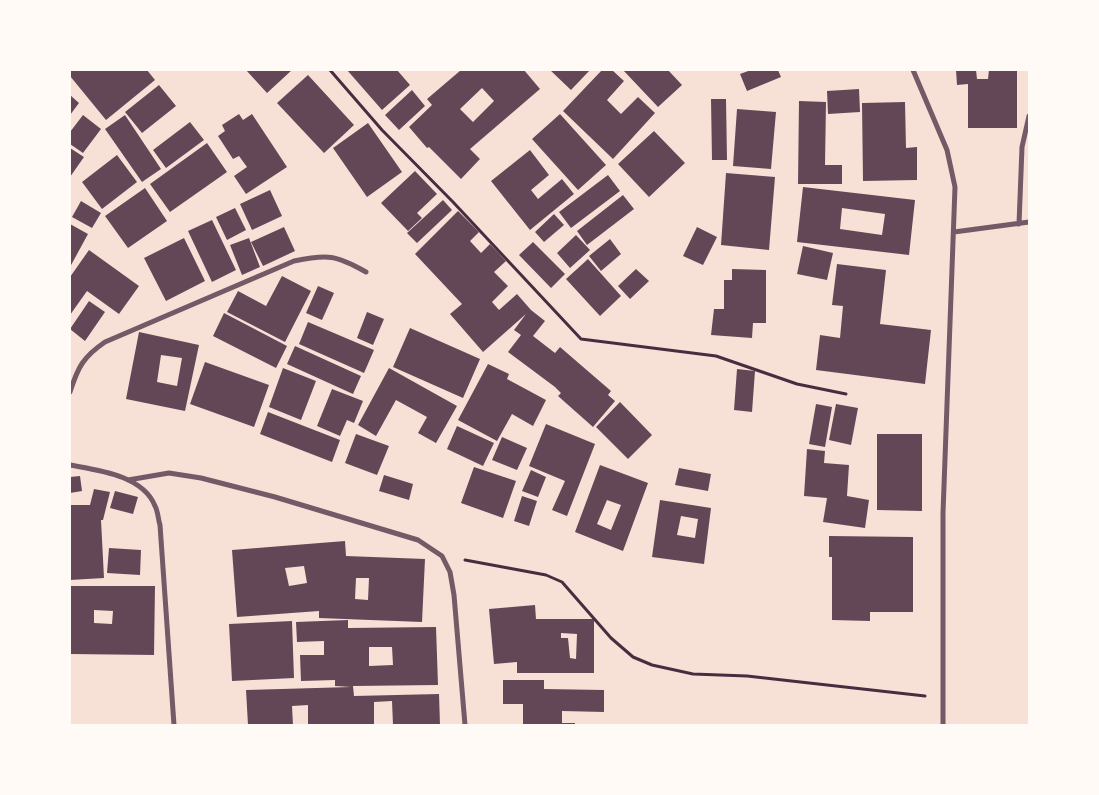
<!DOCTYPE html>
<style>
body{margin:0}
#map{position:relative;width:1099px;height:795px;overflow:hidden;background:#f7e1d7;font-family:Mulish,sans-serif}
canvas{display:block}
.frame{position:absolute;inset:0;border:71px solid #fffaf5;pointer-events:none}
</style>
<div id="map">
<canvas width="1099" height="795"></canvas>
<div class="frame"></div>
</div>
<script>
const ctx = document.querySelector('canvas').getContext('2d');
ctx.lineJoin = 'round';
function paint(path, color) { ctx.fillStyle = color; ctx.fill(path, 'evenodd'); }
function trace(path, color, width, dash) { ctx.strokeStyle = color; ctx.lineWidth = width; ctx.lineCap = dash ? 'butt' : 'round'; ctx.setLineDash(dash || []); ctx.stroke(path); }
const building = new Path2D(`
 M70,70h77l8,10 -49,40 -36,-44z
 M246,70h46l-25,23z
 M347,70h50l13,15 -28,25z
 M461,70h63l16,19 -70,60 10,10 -19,20 -32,-32 -2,1 -18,-21 23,-22 -5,-6zM482,88l12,13 -21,21 -13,-13z
 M550,70h40l-19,20z
 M602,70h10l12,11 -17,19 14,14 17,-17 17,16 -42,46 -50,-48z
 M623,70h45l14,15 -24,22z
 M751,70h27l3,7 -34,14 -7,-17z
 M956,70h20l1,9h11l1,-9h28v58h-49v-44l-11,1z
 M308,75l46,50 -30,28 -47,-50z
 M159,85l17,21 -34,27 -17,-21z
 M859,89l1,23 -32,2 -1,-23z
 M412,90l13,16 -26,24 -14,-15z
 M70,95l9,8 -9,12z
 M711,99h15l1,61h-15z
 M799,101l27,1 -1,63h17v19h-44z
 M905,102l1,46 11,-1v33l-54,1 -1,-78z
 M737,109l39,3 -5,57 -38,-3z
 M239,114l4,6 9,-6 35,53 -41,27 -12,-18 13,-9 -8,-11 -6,3 -15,-23 7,-5 -3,-6z
 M560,114l46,51 -28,25 -46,-51z
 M83,115l18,14 -18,24 -13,-9v-12z
 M125,115l36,54 -19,13 -37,-53z
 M190,122l14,18 -38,28 -13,-18z
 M368,123l34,49 -35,25 -34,-49z
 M654,131l31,32 -36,34 -31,-33z
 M207,143l20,29 -57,40 -20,-28z
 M70,148l14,9 -14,20z
 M530,150l19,25 -18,15 7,9 24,-20 12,15 -44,36 -39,-49z
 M117,155l20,27 -35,27 -20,-27z
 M415,171l22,23 -20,19 5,5 -14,13 -27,-28z
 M726,173l49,4 -6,73 -48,-5z
 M608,175l12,16 -49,37 -12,-16z
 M803,187l112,13 -6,55 -112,-13zM842,208l43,6 -3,21 -42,-6z
 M145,188l22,33 -39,27 -23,-32z
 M270,190l12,26 -30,14 -12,-26z
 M623,195l11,14 -47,36 -10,-14z
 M443,200l9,10 -35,33 -10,-10z
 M81,201l20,12 -9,15 -20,-11z
 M235,208l11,22 -19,10 -11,-23z
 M458,211l21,21 -9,9 11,12 9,-9 16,17 -12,11 14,14 -16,16 7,8 18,-16 14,16 14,11 -12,15 22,17 5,-6 51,44 -3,4 7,6 -22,26 -35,-31 3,-3 -6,-6 -47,-35 13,-17 -7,-5 12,-16 -43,38 -33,-38 12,-10 -47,-50z
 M554,214l10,11 -20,17 -9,-10z
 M212,220l24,50 -24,12 -24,-51z
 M70,224l18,10 -18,33z
 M284,227l11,24 -32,15 -12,-24z
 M697,227l20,10 -14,28 -20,-9z
 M576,235l14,15 -20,18 -13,-15z
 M184,238l21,43 -39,20 -22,-43z
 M249,238l11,29 -18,8 -12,-30z
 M610,239l11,15 -20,17 -12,-15z
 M533,242l32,32 -14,14 -32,-33z
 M803,246l30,7 -6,27 -30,-6z
 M89,250l50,36 -20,28 -32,-23 -17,24v-38z
 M588,259l33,37 -21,20 -34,-37z
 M837,264l49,6 -6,54 51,6 -6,54 -109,-14 4,-35 20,3 3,-32 -11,-1z
 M636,269l13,12 -19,18 -12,-13z
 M732,269l34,1v53h-13l-1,15 -41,-3 3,-26h10v-29h8z
 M282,276l29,15 -26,51 -58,-30 11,-21 28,15z
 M318,286l16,7 -12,27 -16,-7z
 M89,301l16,11 -20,29 -15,-12z
 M367,312l17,7 -11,26 -16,-7z
 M224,313l63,33 -11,22 -63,-32z
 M308,322l66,28 -10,23 -65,-29z
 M410,328l70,31 -17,39 -70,-31z
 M139,332l60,13 -14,66 -59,-12zM161,355l21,3 -5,28 -20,-4z
 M295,346l66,30 -8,18 -66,-30z
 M205,362l64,23 -15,42 -64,-23z
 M488,364l21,10 -2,5 39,21 -13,26 -21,-12 -15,27 -39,-21z
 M283,368l33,13 -15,39 -32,-13z
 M389,368l68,38 -21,37 -18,-10 9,-16 -31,-17 -20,36 -18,-11z
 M737,369l18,2 -3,41 -18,-2z
 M332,389l31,12 -9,22 -7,-3 -7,16 -23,-10z
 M620,402l32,33 -24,24 -32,-32z
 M816,404l16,3 -7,40 -16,-3z
 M836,404l22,4 -7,37 -22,-5z
 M268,412l72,28 -8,22 -72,-28z
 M546,424l49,20 -28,72 -15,-6 13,-29 -36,-15z
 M457,426l37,17 -11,23 -36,-17z
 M356,434l33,12 -12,29 -32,-12z
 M877,434h45v77l-45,-1z
 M502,437l25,11 -10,22 -25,-10z
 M807,449l18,2 -1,12 25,2 -2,31 22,4 -4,28 -42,-6 4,-24 -23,-2z
 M600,465l48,18 -25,68 -48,-19zM607,500l14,5 -10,25 -14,-6z
 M474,467l42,14 -13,37 -42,-15z
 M679,468l32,6 -3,17 -33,-6z
 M531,470l15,7 -8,20 -16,-6z
 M384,475l29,9 -4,16 -30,-9z
 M80,476l2,15 -12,2v-16z
 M94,489l16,3 -7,28h-2l3,58 -34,2v-75h20z
 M115,491l23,6 -5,17 -23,-6z
 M522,496l15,5 -8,25 -15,-5z
 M660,500l51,8 -7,56 -52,-7zM681,516l17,3 -3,19 -18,-3z
 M829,536l84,1v75h-43v9l-38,-1v-63h-3z
 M345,541l1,15 79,3 -3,63 -103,-4v-7l-82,6 -5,-67zM304,566l3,17 -18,3 -4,-18zM356,578h13l-1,22 -13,-1z
 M109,548l32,2 -1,25 -33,-2z
 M70,586h85l-1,69 -84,-1zM94,610l19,1 -1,13 -18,-1z
 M535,605l1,14h58v54h-77v-11l-23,2 -5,-55zM561,633l16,1 -1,25 -6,-1 -2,-20h-7z
 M348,620v8l88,-1 2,58 -85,1 1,10 85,-2 1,31h-47l-1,-24 -18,1v23h-66v-20l-16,1 1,19h-45l-2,-35 105,-3 -16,-1v-6l-34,1 -1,-26h24v-14l-27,1 -1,-20zM369,647h23l1,18 -24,1z
 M292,621l2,57 -62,3 -3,-57z
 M503,680h41v9l60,1v22l-42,-1v12h13v2h-52v-21h-20z`);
const path = new Path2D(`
 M330,70l52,60 71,72 128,137 135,17 81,28 49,10
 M465,560l81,15 16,7 49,56 22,19 19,8 41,9 54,2 178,20`);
const minor = new Path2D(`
 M913,70l34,80 8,37 -12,326v212
 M1019,224l3,-77 7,-31
 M954,232l75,-10
 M70,392c8,-25 13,-35 35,-50l189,-81c34,-7 42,-6 72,11
 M70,465c27,5 73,10 85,41 3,5 3,13 5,19l14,200
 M128,480l41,-7 32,5 74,19 143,43 24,16 8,16 4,23 11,130`);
paint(building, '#644757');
trace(path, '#4a2c40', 3);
trace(minor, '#755966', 5);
</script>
